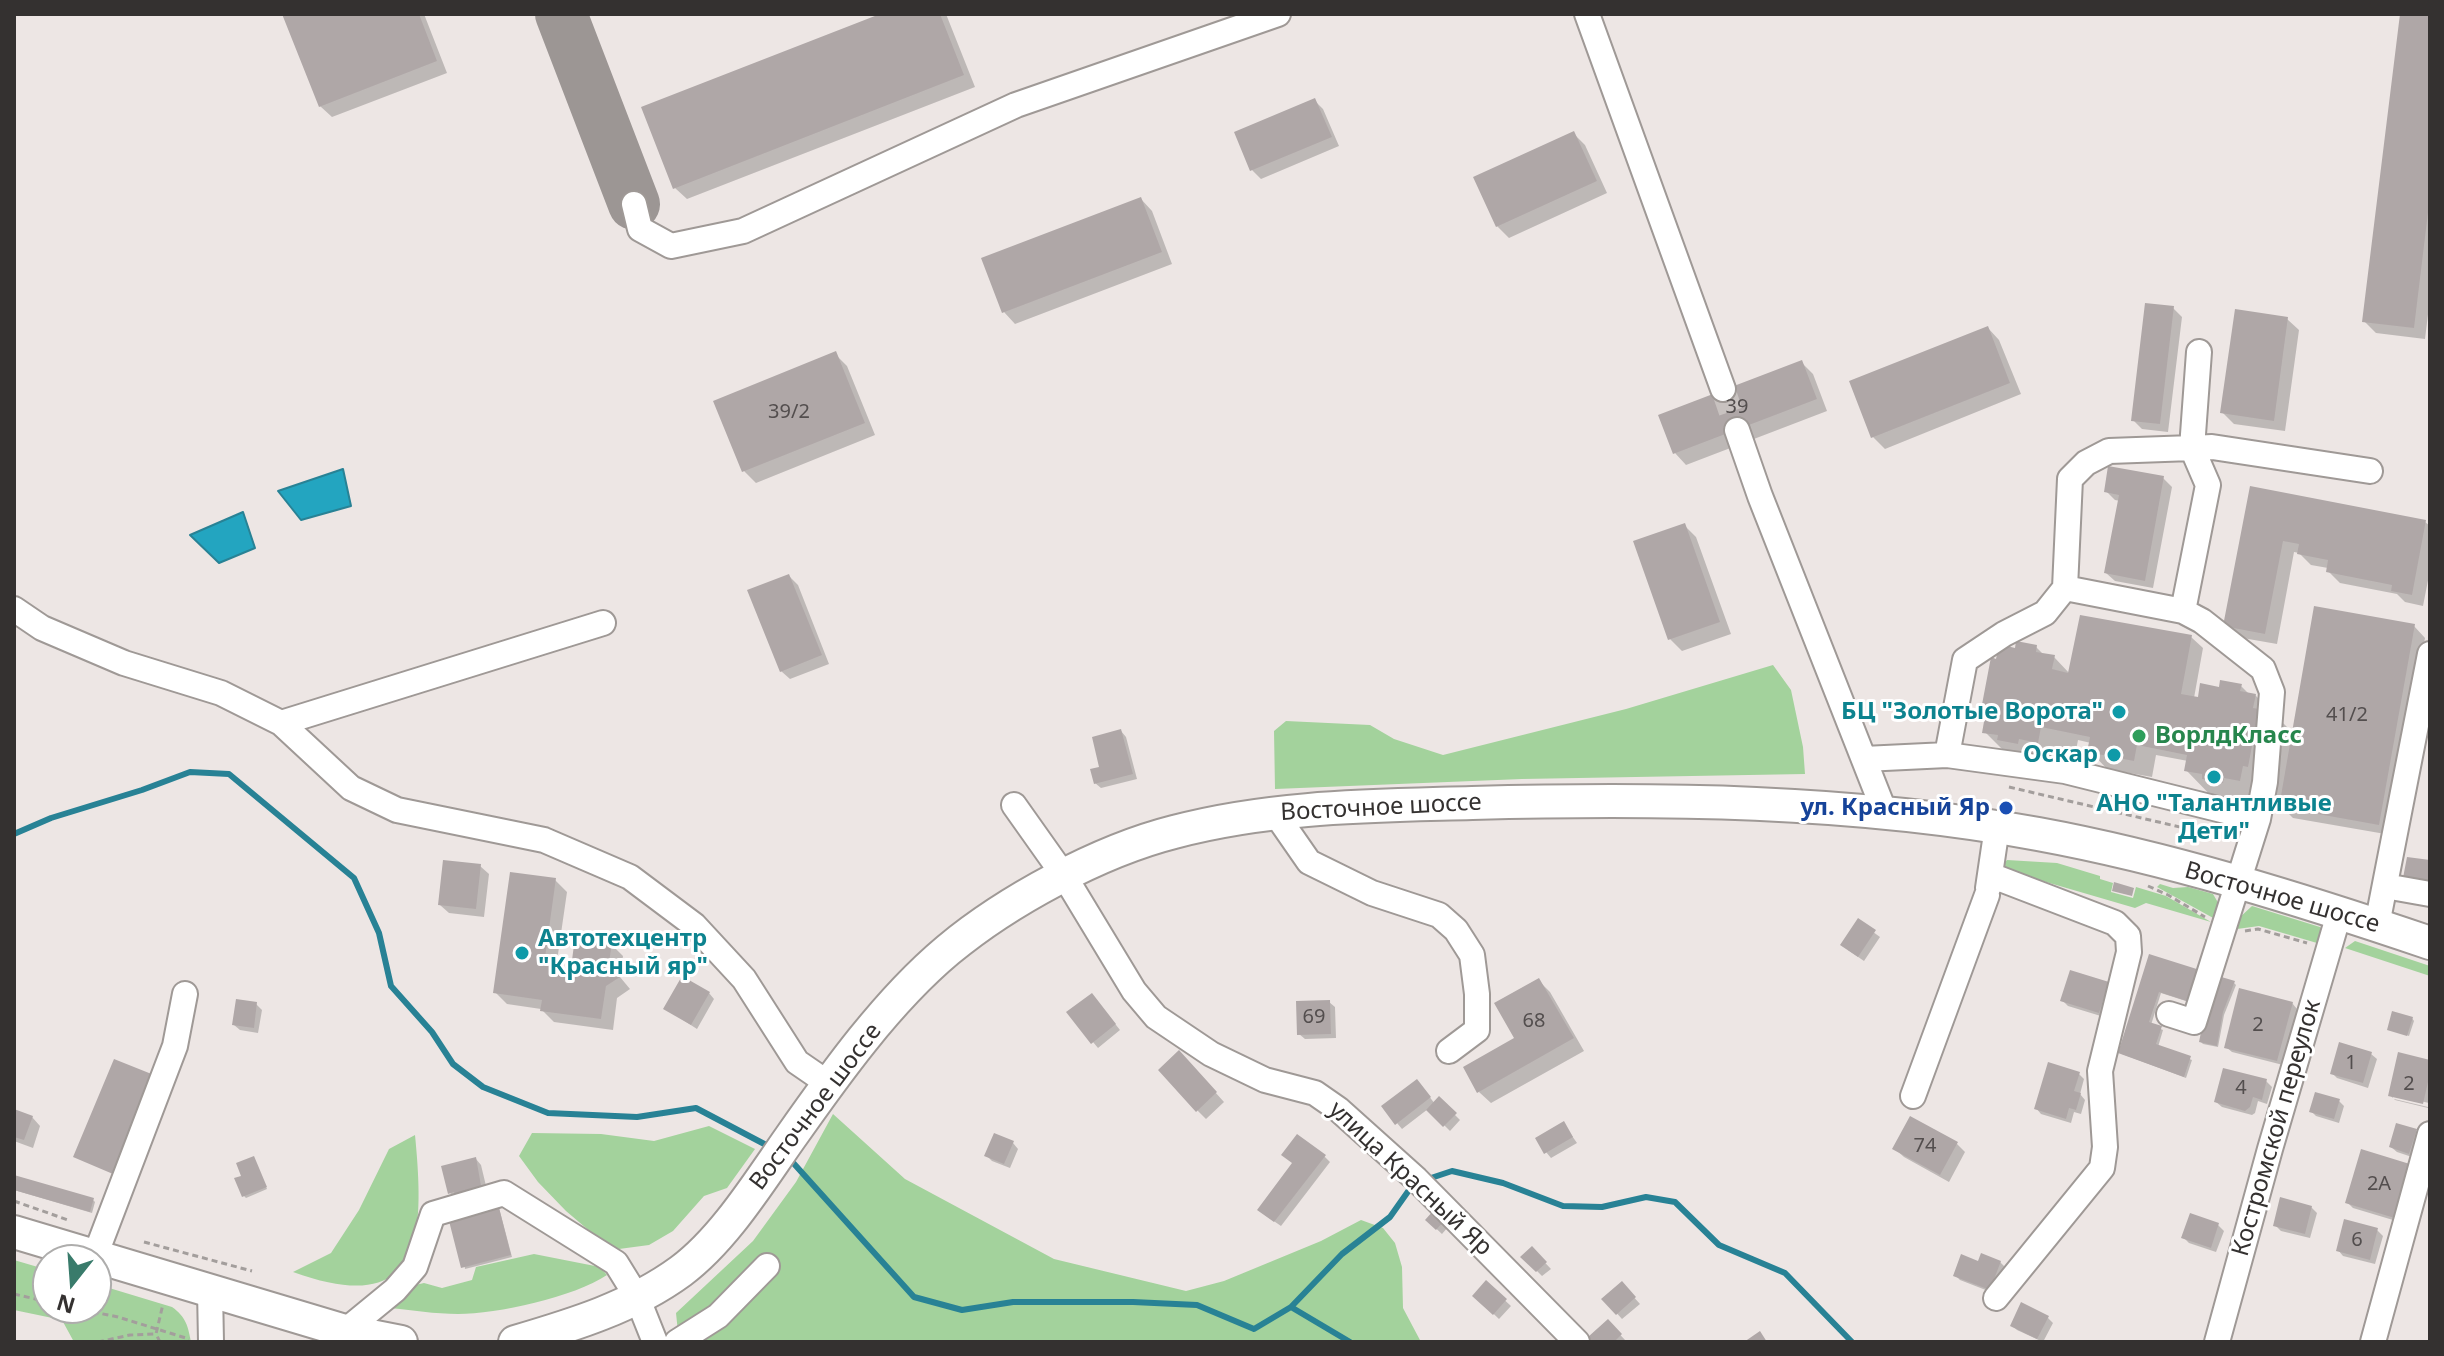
<!DOCTYPE html>
<meta charset="utf-8">
<style>
body{margin:0}
#map{position:relative;width:2444px;height:1356px;overflow:hidden;background:#ede6e4;font-family:"Noto Sans",sans-serif}
canvas{display:block}
.frame{position:absolute;inset:0;border:16px solid #343130;pointer-events:none}
.north{position:absolute;left:32px;top:1244px;width:80px;height:80px;box-sizing:border-box;background:#fff;border:2px solid #aeadac;border-radius:50%;rotate:197deg;font-size:22px;font-weight:700;line-height:32px;text-align:center;color:#343130}
.north::after{content:'';display:block;margin:auto;width:28px;height:36px;background:#397b6b;clip-path:polygon(50% 0,100% 100%,50% 72%,0 100%)}
</style>
<div id="map">
<canvas width="2444" height="1356"></canvas>
<div class="frame"></div>
<div class="north">N</div>
</div>
<script>
const ctx = document.querySelector('canvas').getContext('2d');
ctx.lineJoin = 'round';
function paint(path, color) { ctx.fillStyle = color; ctx.fill(path, 'evenodd'); }
function trace(path, color, width, dash) { ctx.strokeStyle = color; ctx.lineWidth = width; ctx.lineCap = dash ? 'butt' : 'round'; ctx.setLineDash(dash || []); ctx.stroke(path); }
function drawText(font, color, halo, rows, align = 'center') {
  ctx.font = font + ' "Noto Sans",sans-serif'; ctx.lineWidth = 6; ctx.setLineDash([]); ctx.textBaseline = 'middle'; ctx.strokeStyle = halo; ctx.fillStyle = color; for (const [text, x, y, turn = 0] of rows) {
    ctx.save(); ctx.translate(x, y); ctx.rotate((+turn || 0) * Math.PI / 180); ctx.textAlign = isNaN(turn) ? turn : align; if (halo) ctx.strokeText(text, 0, 0); ctx.fillText(text, 0, 0); ctx.restore();
  }
}
const green = new Path2D(`
 M1773,665l18,25 12,57 2,27 -283,5 -247,10 -1,-58 12,-10 84,4 24,14 49,16 183,-46z
 M2007,860l50,3 43,13v3l13,4 -2,9 22,6 3,-11 30,9 45,26 -65,-19 -11,5 -130,-38 -3,-4z
 M2160,884l13,4 15,-1 25,7 7,12 -5,13 -58,-32z
 M2252,906l68,21 3,3 -6,13 -58,-17 -22,3 1,-10z
 M2355,941l75,25v10l-85,-28z
 M833,1114l72,65 149,80 132,32 38,-10 97,-40 40,-21 22,8 12,15 7,24 1,41 18,34h-742l-3,-29 77,-72 43,-59z
 M709,1126l46,23 -28,39 -23,8 -31,35 -24,14 -30,4 -20,-10 -33,-28 -28,-29 -19,-26 13,-23 69,1 53,7z
 M415,1135c10,102 8,184 -122,137l38,-19 28,-43 30,-61z
 M534,1254l66,13 7,8c-33,22 -110,39 -149,39 -23,0 -46,-4 -69,-6l22,-22 13,-3 18,5 30,-8 4,-13z
 M14,1260l34,10v38h48v-24l76,23c14,10 16,19 19,35h-117l-12,-22 -48,-10z`);
const water = new Path2D(`
 M343,469l8,37 -50,14 -23,-29z
 M243,512l12,36 -36,15 -29,-28z`);
const shadow = new Path2D(`
 M284,14h140l23,59 -115,44 -12,-11z
 M886,14h60l29,73 -288,112 -12,-11z
 M2402,14h28v284l-5,41 -49,-6 -12,-12z
 M1314,100l9,9 16,37 -78,33 -9,-9 -16,-37z
 M1574,134l11,11 22,48 -98,45 -12,-12z
 M1141,199l11,12 20,53 -157,60 -11,-12z
 M2173,308l9,9 -14,115 -26,-3 -9,-9z
 M2287,319l12,11 -14,101 -51,-7 -12,-12z
 M1988,328l11,12 22,54 -136,55 -12,-12z
 M835,354l12,12 28,69 -119,48 -12,-12 -28,-69z
 M1801,362l12,12 14,37 -141,54 -11,-12z
 M2163,478l9,9 -19,101 -38,-7 -9,-8 14,-72 -5,-1 -9,-9z
 M2251,488l174,34 5,4v44l-7,36 -18,-4 -8,-8 -57,-11 -12,-12v-3l-17,-3 -12,-12 -5,-1 -17,92 -40,-7 -12,-12z
 M1684,525l12,12 35,97 -49,17 -12,-12 -35,-96z
 M789,576l9,9 31,79 -39,15 -9,-8z
 M2414,626l11,12 -34,197 -98,-17 -12,-12 1,-7 -6,-1 -3,16 -54,-10 -33,-34 2,-9 -32,-6 -4,22 -45,-8 -17,-18 1,-8 -13,-3 -7,36 -53,-11 -33,-33 2,-12 -5,-5 16,-54 18,-11 20,-3 8,8 10,2 16,17 121,-37 12,11 -9,50 5,2 22,-11 20,-3 8,8 6,1 34,34 -2,10 5,5z
 M1121,731l5,6 11,42 -36,9 -6,-5z
 M480,866l9,8 -5,43 -35,-4 -9,-8z
 M555,880l12,12 -11,76 17,3 38,-27 12,12 -3,21 10,12 -13,9 -4,32 -59,-8 -13,-13 -34,-5 -12,-12z
 M1858,921l22,16 -16,24 -16,-11z
 M2151,957l44,47 -34,-11 -10,32 12,5 -5,17 34,13 -6,18 -64,-24z
 M1539,981l11,11 34,59 -93,52 -12,-11 38,-53z
 M2234,983l2,2 -12,30 -6,32 -15,-3 -2,-2z
 M2108,984l5,5 -9,28 -36,-11 -6,-6z
 M709,993l5,6 -17,30 -31,-20z
 M1097,1001l23,29 -22,18 -5,-6z
 M1329,1002l6,5 1,31 -31,1 -6,-5z
 M2292,1003l5,6 -14,56 -51,-13 -6,-5z
 M256,1004l6,6 -4,23 -18,-3 -6,-5z
 M2412,1018l2,3 -5,15 -20,-7z
 M2371,1054l6,5 -9,29 -31,-10 -5,-5z
 M1188,1062l36,40 -18,17 -9,-9z
 M2430,1062l-1,41 -36,-8v3l-3,-3z
 M2079,1074l5,5 -4,15 5,6 -4,14 -7,-2 -3,11 -30,-9 -5,-6z
 M2266,1081l6,6 -5,17 -9,-3 -3,12 -3,2 -30,-8 -6,-5z
 M1422,1087l13,17 4,-5 21,21 -10,11 -22,-22 -26,20 -5,-6z
 M2394,1099l34,8v1l-33,-8z
 M2339,1101l5,5 -5,17 -23,-7 -5,-5z
 M14,1111l18,6 8,9 -7,22 -19,-7z
 M1563,1123l14,20 -26,15 -5,-6z
 M2416,1131l5,5 -6,22 -18,-6 -6,-5z
 M1013,1143l5,6 -8,19 -18,-7 -5,-5z
 M1957,1144l8,8 -16,30 -45,-25 -9,-8z
 M1324,1156l6,6 -49,64 -16,-11 29,-51z
 M254,1158l13,31 -21,9 -2,-2z
 M476,1159l5,6 6,25 11,14 14,53 -47,12 -10,-71 -5,-5z
 M2412,1167l-9,56 -50,-15 -6,-6z
 M14,1177l79,23 2,2 -3,11 -78,-23z
 M2311,1207l6,6 -7,25 -29,-7 -6,-6z
 M1433,1213l15,14 -6,7 -15,-14z
 M2218,1225l6,6 -8,21 -27,-9 -5,-5z
 M2377,1230l6,6 -8,28 -32,-8 -5,-6z
 M1532,1249l19,20 -9,7 -19,-19z
 M2000,1262l6,6 -10,26 -36,-14 -5,-5 24,-12z
 M1486,1283l25,23 -12,13 -24,-23z
 M1622,1284l18,20 -18,15 -18,-20z
 M2048,1318l5,5 -10,19 -26,-12 -5,-5z
 M1608,1322l18,19 -1,1h-30z`);
const stream = new Path2D(`
 M14,834l37,-16 91,-28 48,-18 39,2 125,104 25,55 12,53 41,46 21,32 30,23 65,26 89,4 59,-9 74,39
 M787,1156l127,141 48,13 51,-8h120l64,3 57,24 37,-22 59,35
 M1425,1180l27,-9 51,12 60,23 39,1 44,-10 29,5 44,43 66,28 67,69
 M1291,1307l51,-53 48,-37 24,-34`);
const taxiway = new Path2D(`
 M561,14l73,190`);
const building = new Path2D(`
 M282,14h137l18,47 -118,46z
 M880,14h60l24,61 -291,114 -32,-82z
 M2400,14h30v182l-16,132 -52,-6z
 M1315,98l17,39 -82,34 -16,-39z
 M1574,131l23,50 -101,46 -23,-50z
 M1141,197l21,55 -160,61 -21,-55z
 M2145,303l29,3 -14,118 -29,-3z
 M2235,309l53,8 -14,104 -54,-8z
 M1988,326l22,57 -139,55 -22,-57z
 M836,351l29,72 -123,49 -29,-71z
 M1802,360l15,39 -144,55 -15,-39z
 M2108,466l56,10 -19,105 -41,-8 15,-78 -15,-3z
 M2250,486l176,34 -14,75 -21,-4 1,-6 -66,-13 2,-12 -31,-6 2,-10 -16,-3 -18,93 -42,-8z
 M1685,523l35,99 -52,18 -35,-99z
 M789,574l33,81 -42,17 -33,-82z
 M2314,606l101,18 -36,201 -100,-18z
 M2080,615l112,20 -11,59 17,3 2,-14 19,4 1,-7 22,4 -2,7 16,3 -3,14 6,1 -11,58 -5,-1 -3,15 -16,-3 -1,5 -21,-4v-5l-18,-3 3,-16 -50,-10 -3,16 -47,-9 3,-15 -49,-10 -3,16 -19,-4 -1,5 -21,-4 1,-5 -16,-2 3,-17 -5,-1 11,-58 5,2 3,-15 16,4 1,-7 21,4 -1,7 19,3 -3,14 16,4z
 M1121,729l12,45 -39,10 -4,-15 9,-2 -7,-30z
 M2407,857l23,3v28l-27,-10z
 M443,860l38,4 -5,45 -38,-4z
 M510,872l46,6 -12,87 27,3 4,-31 37,5 -3,21 11,14 -14,9 -5,33 -61,-8 2,-11 -49,-7z
 M2114,882l20,6 -2,8 -20,-5z
 M1858,918l18,12 -18,27 -18,-12z
 M2149,954l54,17 -10,32 -34,-11 -10,30 13,4 -6,18 35,12 -7,21 -66,-24z
 M2070,970l39,12 -10,31 -39,-12z
 M682,976l28,16 -19,33 -28,-16z
 M2218,976l17,5 -12,31 -6,34 -18,-4 7,-34z
 M1539,978l35,60 -97,55 -14,-26 51,-29 -20,-35z
 M2239,988l54,14 -16,59 -53,-13z
 M1092,993l24,31 -25,20 -25,-32z
 M236,999l21,3 -3,26 -22,-3z
 M1330,1000l1,34 -34,1 -1,-34z
 M2392,1011l21,6 -6,19 -20,-6z
 M2339,1042l33,10 -9,31 -33,-9z
 M1179,1050l38,42 -21,20 -38,-42z
 M2398,1052l32,8v13l-7,31 -35,-8z
 M114,1059l40,16 -41,99 -40,-17z
 M2048,1062l32,10 -6,19 7,2 -5,17 -7,-2 -3,11 -32,-10z
 M2223,1068l44,11 -5,21 -9,-3 -3,10 -5,4 -31,-9z
 M1417,1079l14,18 -36,28 -14,-19z
 M2315,1092l25,7 -6,20 -25,-7z
 M1439,1096l18,17 -14,14 -17,-17z
 M14,1109l19,7 -9,24 -10,-3z
 M1910,1116l48,26 -18,33 -48,-26z
 M1564,1121l9,16 -29,17 -9,-16z
 M2396,1123l21,6 -8,25 -20,-7z
 M994,1133l20,8 -10,23 -20,-8z
 M1297,1134l29,21 -52,67 -17,-12 35,-47 -11,-8z
 M2361,1149l52,16 -15,54 -53,-16z
 M254,1156l13,31 -25,10 -8,-19 7,-2 -5,-13z
 M476,1157l8,46 13,-3 14,55 -50,13 -13,-51 12,-3 -6,-22 -6,2 -7,-28z
 M14,1175l80,23 -4,14 -76,-22z
 M2280,1197l32,9 -7,28 -32,-8z
 M1433,1211l11,10 -8,9 -11,-10z
 M2190,1213l29,10 -8,25 -30,-10z
 M2344,1219l34,9 -8,32 -34,-9z
 M1532,1246l15,16 -11,10 -16,-15z
 M1981,1253l20,8 -11,29 -37,-14 8,-22 17,7z
 M1486,1280l21,19 -14,16 -21,-19z
 M1622,1281l14,16 -20,18 -15,-16z
 M2021,1302l28,14 -12,23 -27,-13z
 M1608,1319l14,15 -8,8h-22l-4,-5z
 M1760,1331l7,11h-23z`);
const minorTunnel = new Path2D(`
 M1723,389l14,41`);
const path = new Path2D(`
 M2009,787l222,52
 M2148,886l20,9 37,22
 M2245,931l13,-2 49,14
 M14,1201l54,19
 M144,1242l108,29
 M14,1294l34,8
 M73,1308l45,9 71,22
 M98,1342l32,-7 26,-1
 M160,1342l-4,-8 7,-30`);
const minor = new Path2D(`
 M1587,14l136,375
 M634,204l6,25 31,17 72,-15 273,-126 262,-91
 M1737,430l23,66 125,317
 M14,609l28,19 82,35 97,30 60,30 70,65 46,22 147,30 86,37 64,48 50,54 53,83 32,22
 M2183,611l25,-126 -16,-37 20,-1 158,24
 M281,723l322,-100
 M1947,755l18,-95 39,-26 41,-21 20,-25
 M1864,759l83,-4 118,16 193,48
 M1014,805l51,72 69,114 22,26 55,37 54,26 50,13 23,16 78,70 161,163
 M1275,813l34,49 63,31 67,22 17,15 16,25 5,39v36l-28,21
 M1990,875l125,48 13,13 1,16 -29,119 5,76 -3,21 -106,130
 M2385,886l45,8
 M1988,888l9,-61
 M2377,925l53,-271
 M2169,1014l25,8 64,-203 7,-37 7,-90 -9,-23 -61,-48 -19,-10 -118,-23 5,-109 16,-16 23,-12 83,-3 7,-96
 M1913,1096l74,-201
 M95,1256l80,-210 10,-52
 M210,1290l1,52
 M345,1331l50,-41 20,-23 18,-53 71,-21 112,70 21,34 18,45
 M677,1342l41,-26 49,-50
 M2217,1342l53,-193 69,-235
 M2373,1342l57,-208`);
const major = new Path2D(`
 M14,1232l331,99 56,11
 M515,1342c58,-17 117,-35 166,-71 43,-32 78,-89 109,-133 45,-64 97,-137 158,-188 59,-49 151,-99 226,-118 98,-26 198,-26 298,-29 188,-5 380,-3 566,31 131,24 265,66 392,109`);
const markers = [
 [2119,712,8,"#0f9aa8"],
 [2139,736,8,"#2e9e5b"],
 [2114,755,8,"#0f9aa8"],
 [2214,777,8,"#0f9aa8"],
 [2006,808,8,"#1a4fb4"],
 [522,953,8,"#0f9aa8"]
];
const numberNames = [
 ["39",1737,407],
 ["39/2",789,412],
 ["41/2",2347,715],
 ["69",1314,1017],
 ["68",1534,1021],
 ["2",2258,1025],
 ["1",2351,1063],
 ["2",2409,1084],
 ["4",2241,1088],
 ["74",1925,1146],
 ["2А",2379,1184],
 ["6",2357,1240]
];
const cultureNames = [
 ["БЦ \"Золотые Ворота\"",2103,712],
 ["Оскар",2098,755],
 ["АНО \"Талантливые",2214,804,"center"],
 ["Дети\"",2214,832,"center"],
 ["Автотехцентр",538,939,"left"],
 ["\"Красный яр\"",538,967,"left"]
];
const leisureNames = [
 ["ВорлдКласс",2155,736]
];
const streetNames = [
 ["Восточное шоссе",1381,808,-3],
 ["Восточное шоссе",2282,898,16],
 ["Восточное шоссе",816,1107,-53],
 ["Костромской переулок",2277,1128,-74],
 ["улица Красный Яр",1410,1179,43]
];
const transitNames = [
 ["ул. Красный Яр",1990,808]
];
paint(green, '#a3d29c');
paint(water, '#23a5c0');
trace(water, '#288295', 2);
paint(shadow, '#0003');
trace(stream, '#288295', 6);
trace(taxiway, '#9c9694', 52);
paint(building, '#afa7a7');
trace(minorTunnel, '#c8c2c0', 24, [24, 12]);
trace(minor, '#9f9996', 28);
trace(major, '#9f9996', 36);
trace(path, '#a39e9c', 3, [6, 4]);
trace(minor, '#fff', 24);
trace(major, '#fff', 32);
for (const [x, y, r, color] of markers) { const dot = new Path2D(); dot.arc(x, y, r, 0, 2 * Math.PI); ctx.fillStyle = color; ctx.fill(dot); trace(dot, '#fff', 3); }
drawText('20px', '#534e4e', null, numberNames);
drawText('bold 24px', '#0d838f', '#fff', cultureNames, 'right');
drawText('bold 24px', '#27864d', '#fff', leisureNames, 'left');
drawText('24px', '#343130', '#fff', streetNames);
drawText('bold 24px', '#164399', '#fff', transitNames, 'right');
</script>
